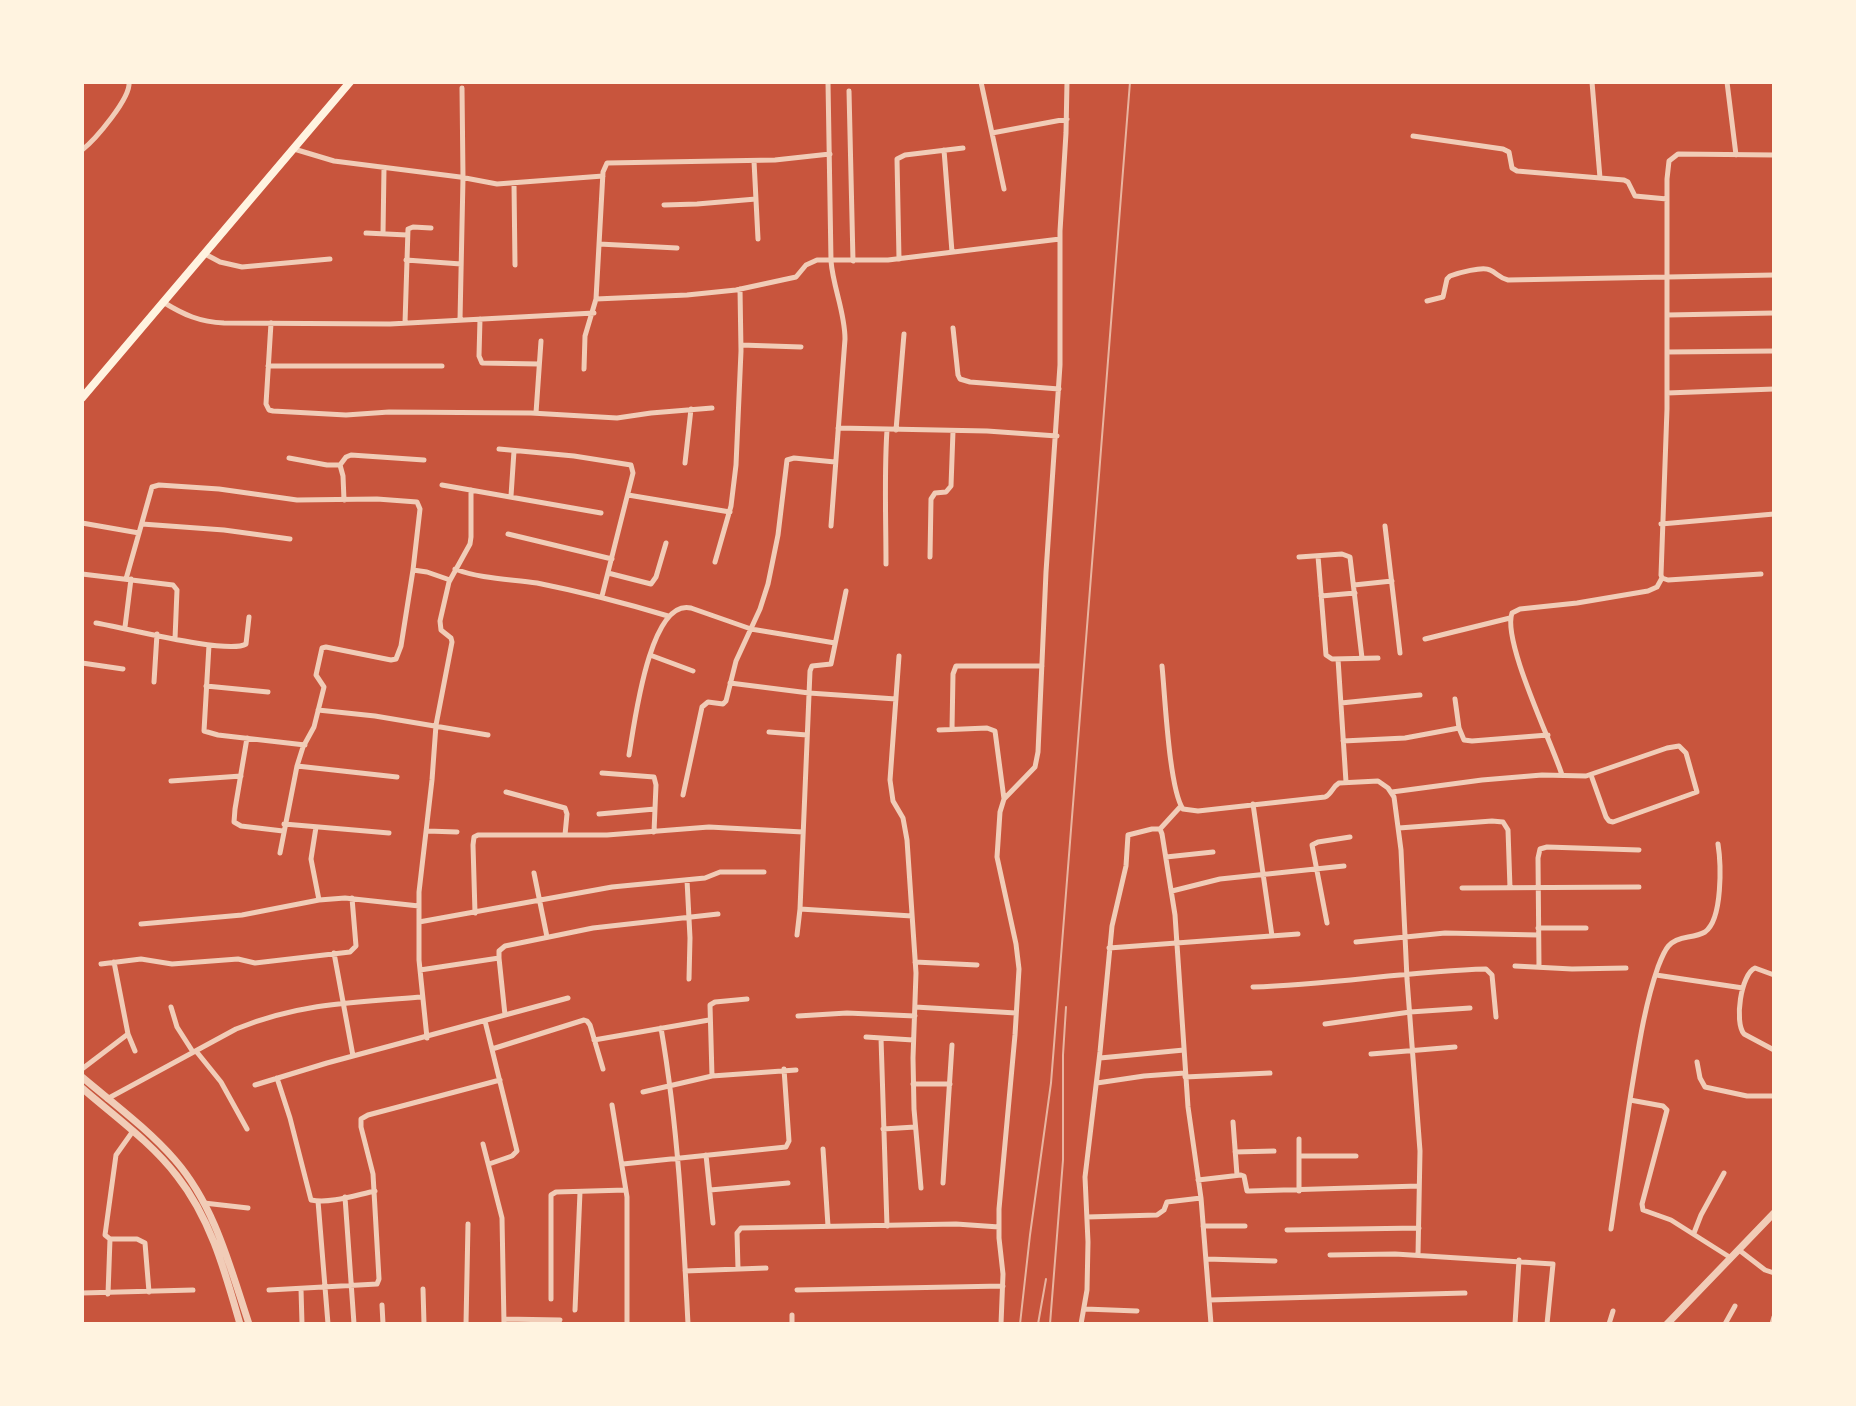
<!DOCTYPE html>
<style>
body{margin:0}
#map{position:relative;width:1856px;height:1406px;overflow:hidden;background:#c8553d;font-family:"Asap Condensed",sans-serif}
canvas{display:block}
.frame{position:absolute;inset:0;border:84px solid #fff3e0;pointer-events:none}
</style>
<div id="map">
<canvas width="1856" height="1406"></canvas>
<div class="frame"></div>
</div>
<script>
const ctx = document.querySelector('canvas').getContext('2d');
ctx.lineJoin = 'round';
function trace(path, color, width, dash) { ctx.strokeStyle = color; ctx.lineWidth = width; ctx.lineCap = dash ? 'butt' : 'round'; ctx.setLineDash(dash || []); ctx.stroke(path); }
const minor = new Path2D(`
 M828,82l3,179c2,26 14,51 14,78l-14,187
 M981,82l23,107
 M1592,82l8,96
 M1727,82l9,73
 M849,91l4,170
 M992,133l75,-14
 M1413,136l90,13 6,3 3,16 5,3 107,9 4,2 7,14 32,3
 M294,149l40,12 126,16 37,7 106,-8
 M82,150c13,-10 49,-52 47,-68
 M944,150l8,102
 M754,161l4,78
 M514,184l1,81
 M664,205l33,-1 59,-5
 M366,233l41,2
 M383,234l1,-66
 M599,244l78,4
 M205,254l15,8 22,5 88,-8
 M899,259l-2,-100 8,-4 58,-7
 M406,260l55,4
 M596,299l91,-4 49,-5 60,-13 10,-12 11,-5h71l172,-21
 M1427,301l16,-4 4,-18 3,-3c8,-3 33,-10 40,-6 7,3 9,8 18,10l266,-5
 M163,302c21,13 37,20 61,21l166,1 204,-11
 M1667,315l107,-2
 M480,319l-1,37 3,7 57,1
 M460,320l3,-142 -1,-90
 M271,323l-5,81 3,6 4,1 73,4 43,-3 142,1 86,5 34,-5 61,-5
 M405,323l3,-94 5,-2 18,1
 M953,328l5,47 2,4 10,3 89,7
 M741,345l60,2
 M1667,352l107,-1
 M268,366h174
 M584,369l1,-33 11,-37 7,-127 4,-9 168,-3 55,-6
 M1667,393l107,-4
 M536,413l5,-72
 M838,428l149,3 70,5
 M896,430l8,-96
 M499,449l75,7 57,9 2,8 -31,123
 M289,458l38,7h13l6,-8 5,-2 73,5
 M685,463l6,-54
 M340,465l3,11 1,24
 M442,485l159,28
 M628,495l102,17
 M511,496l3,-45
 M82,523l57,10
 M142,524l82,6 66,9
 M1661,524l113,-10
 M1385,526l15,127
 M508,534l104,25
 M1318,556l8,99 6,4 46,-1
 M930,557l1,-58 4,-6 11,-1 5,-6 2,-55
 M1299,557l43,-3 8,3 12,101
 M715,562l16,-56 5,-41 5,-114 -1,-62
 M886,564c0,-45 -2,-90 1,-134
 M455,569c26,10 55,10 82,14 45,9 88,20 131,33
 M608,573l43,11 5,-7 10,-34
 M82,574l91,11 4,5 -2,49
 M1761,574l-93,6 -6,-2 -1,-3 6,-166v-230l2,-18 9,-7 96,1
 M126,579l26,-92 7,-2 60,4 78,11 80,-1 40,3 3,7 -7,61
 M1354,585l38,-4
 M1321,596l34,-3
 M96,623c26,4 132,32 150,21l3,-27
 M125,627l6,-48
 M1425,639l85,-21
 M209,645l-5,86 14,4 87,10
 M650,655l43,16
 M899,656l-9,124 3,21 10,17 4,22 9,133 -3,85 1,51 7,79
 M1338,659l8,123
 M82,663l41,6
 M1162,666c3,29 7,123 21,143l15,2 127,-14c7,-3 7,-10 14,-14l39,-2 10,7 6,9 7,53 6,129 13,172 -2,104
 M154,682l3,-48
 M730,683l79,10 87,6
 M206,686l62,6
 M1455,699l4,29 5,12 8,1 76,-6
 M1341,703l79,-8
 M318,710l57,6 113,19
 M952,729l1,-55 3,-8h86
 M939,730l48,-2 8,3 9,68
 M769,732l38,3
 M247,738l-12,71 -1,13 7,4 42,5
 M1343,741l62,-3 54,-10
 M629,755c5,-28 20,-157 62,-147l60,21 84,14
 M297,766l100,11
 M602,773l52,4 2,8 -2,47
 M1562,775c-10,-32 -60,-134 -50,-162l8,-4 57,-6 71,-12 9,-4 5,-9
 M171,781l70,-5
 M506,792l59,16 2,6 -2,21
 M1392,792l90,-12 60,-5 44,1 81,-28 12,-2 7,7 11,39 -84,30 -4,-1 -3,-4 -15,-42
 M683,795l19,-88 6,-5 15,2 3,-3 10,-40 24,-52 8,-25 10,-49 9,-75 7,-2 41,4
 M1253,804l19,132
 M599,814l56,-5
 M284,824l105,9
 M316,827l-5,32 8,41
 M1399,828l93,-7 11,1 5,8 2,58
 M1160,829l21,-23
 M427,831l30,1
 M280,853l17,-87 6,-19 11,-20 10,-40 -8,-12 6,-27 4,-1 65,13 5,-1 5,-13 12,-76 14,2 23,8
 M1166,857l47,-5
 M534,873l13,64
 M687,880l3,58 -1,41
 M1462,888l177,-1
 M1172,891l48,-12 124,-13
 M800,909l112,7
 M475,913l-2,-68 1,-8 4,-2h129l102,-8 94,5
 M419,922l193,-35 93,-9 15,-6h44
 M1327,923l-15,-78 6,-3 32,-5
 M141,924l101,-9 77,-15 26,-2 74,8
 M1538,928h48
 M797,935l3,-26 10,-238 2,-5 19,-2 15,-73
 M1356,942l89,-9 93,2
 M1109,948l189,-14
 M334,953l19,103
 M114,962l14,72 7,17
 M915,962l62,3
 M101,964l40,-5 31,5 66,-5 17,4 95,-11 6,-6 -4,-48
 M1515,966l57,3 54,-1
 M1539,967l-1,-109 2,-9 7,-2 92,3
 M420,970l79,-12
 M1656,975l87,13
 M1774,975l-19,-7c-14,6 -21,54 -11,66l30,16
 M1253,987c78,-2 155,-16 233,-18l6,6 4,42
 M171,1007l6,20 16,25
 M915,1007l101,6
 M505,1015l-6,-57v-7l6,-5 88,-18 125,-14
 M798,1016l49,-3 68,3
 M485,1021l32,130 -5,5 -23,8
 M1325,1024l85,-12 60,-4
 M661,1028c17,98 22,196 27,296
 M866,1037l47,3
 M427,1038l-8,-78v-68l13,-112 4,-55 16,-83 -1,-4 -10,-8 -1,-9 9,-39 21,-38 1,-7v-47
 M881,1038l6,188
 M594,1040l115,-20
 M492,1049l92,-29 3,1 3,4 13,44
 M196,1051l25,31 26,47
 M1371,1054l84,-7
 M1100,1058l84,-8
 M1697,1062l3,16 5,9 42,9h27
 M82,1069l46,-35
 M712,1076l-2,-71 5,-3 32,-3
 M1185,1077l85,-4
 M277,1078l13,40 21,82c19,4 45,-5 64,-9
 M1097,1083l47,-7 41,-3
 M913,1084h37
 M255,1085l72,-22 241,-65
 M643,1092l69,-16 84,-6
 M107,1099l129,-70c63,-26 120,-27 186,-32
 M1630,1100l33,6 4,4 -25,94 1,6 28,10 60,38
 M612,1105l15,92v127
 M1233,1122l4,53
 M883,1129l32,-2
 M133,1131l-17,24 -11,80 5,4h27l8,4 4,49
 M1299,1139v52
 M483,1144l19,74 2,106
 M823,1149l5,77
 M1235,1152l39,-1
 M706,1155l7,68
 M1299,1156h57
 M623,1164l163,-17 3,-6 -5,-72
 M1198,1180l43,-5 3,1 3,15h3l169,-5
 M943,1183l9,-138
 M710,1190l78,-7
 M345,1197l9,127
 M318,1201l10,123
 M204,1203l44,5
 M1087,1217l70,-2 7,-5 3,-8 34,-4
 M1203,1226h42
 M1611,1229c7,-46 13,-91 20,-136 7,-42 13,-86 27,-126 7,-18 10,-27 30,-30 6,-1 12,-2 17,-5 18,-13 16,-69 13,-88
 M1287,1230l132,-2
 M1694,1233l7,-18 23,-42
 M1739,1250l26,20 9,3
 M1330,1255l65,-1 158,10 -6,60
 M1206,1259l69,2
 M738,1269l-1,-36 4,-5 215,-4 43,3
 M685,1271l81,-3
 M301,1289l1,35
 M423,1289l1,35
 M269,1290l108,-6 2,-5 -6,-105 -12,-47v-8l7,-4 132,-35
 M797,1290l206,-4
 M82,1293l111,-3
 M108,1294l2,-55
 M551,1299v-104l5,-3 70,-2
 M1209,1300l256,-7
 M382,1305l1,19
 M1085,1309l52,2
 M575,1310l5,-118
 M504,1319l56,1
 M466,1324l2,-100
 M792,1324v-9
 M1001,1324l2,-50 -4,-36v-29l16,-174 4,-66 -3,-25 -19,-87 3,-45 4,-13 31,-32 3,-15 8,-180 14,-207v-134l6,-98 1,-51
 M1081,1324l6,-34 1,-48 -3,-65 15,-125 12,-126 14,-60 2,-31 24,-6h8l2,5 13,81 13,192 13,91 10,126
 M1515,1324l4,-64
 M1609,1324l4,-13
 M1725,1324l10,-18
 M1772,1324l2,-7`);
const tertiary = new Path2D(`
 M82,1077c32,27 66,52 93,83 40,46 55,107 74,164
 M82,1088c32,28 69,54 95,88 34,43 48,96 63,148
 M1667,1324l107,-111`);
const primary = new Path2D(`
 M82,398l268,-316`);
const rail = new Path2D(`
 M1020,1324l10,-89 21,-152 79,-1001
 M1038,1324l8,-45
 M1050,1324l13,-164v-105l3,-48`);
trace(minor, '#f1ccb7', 5);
trace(tertiary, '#f1ccb7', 7);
trace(primary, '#fff3e0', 8);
trace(rail, '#e9b49f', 2);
</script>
